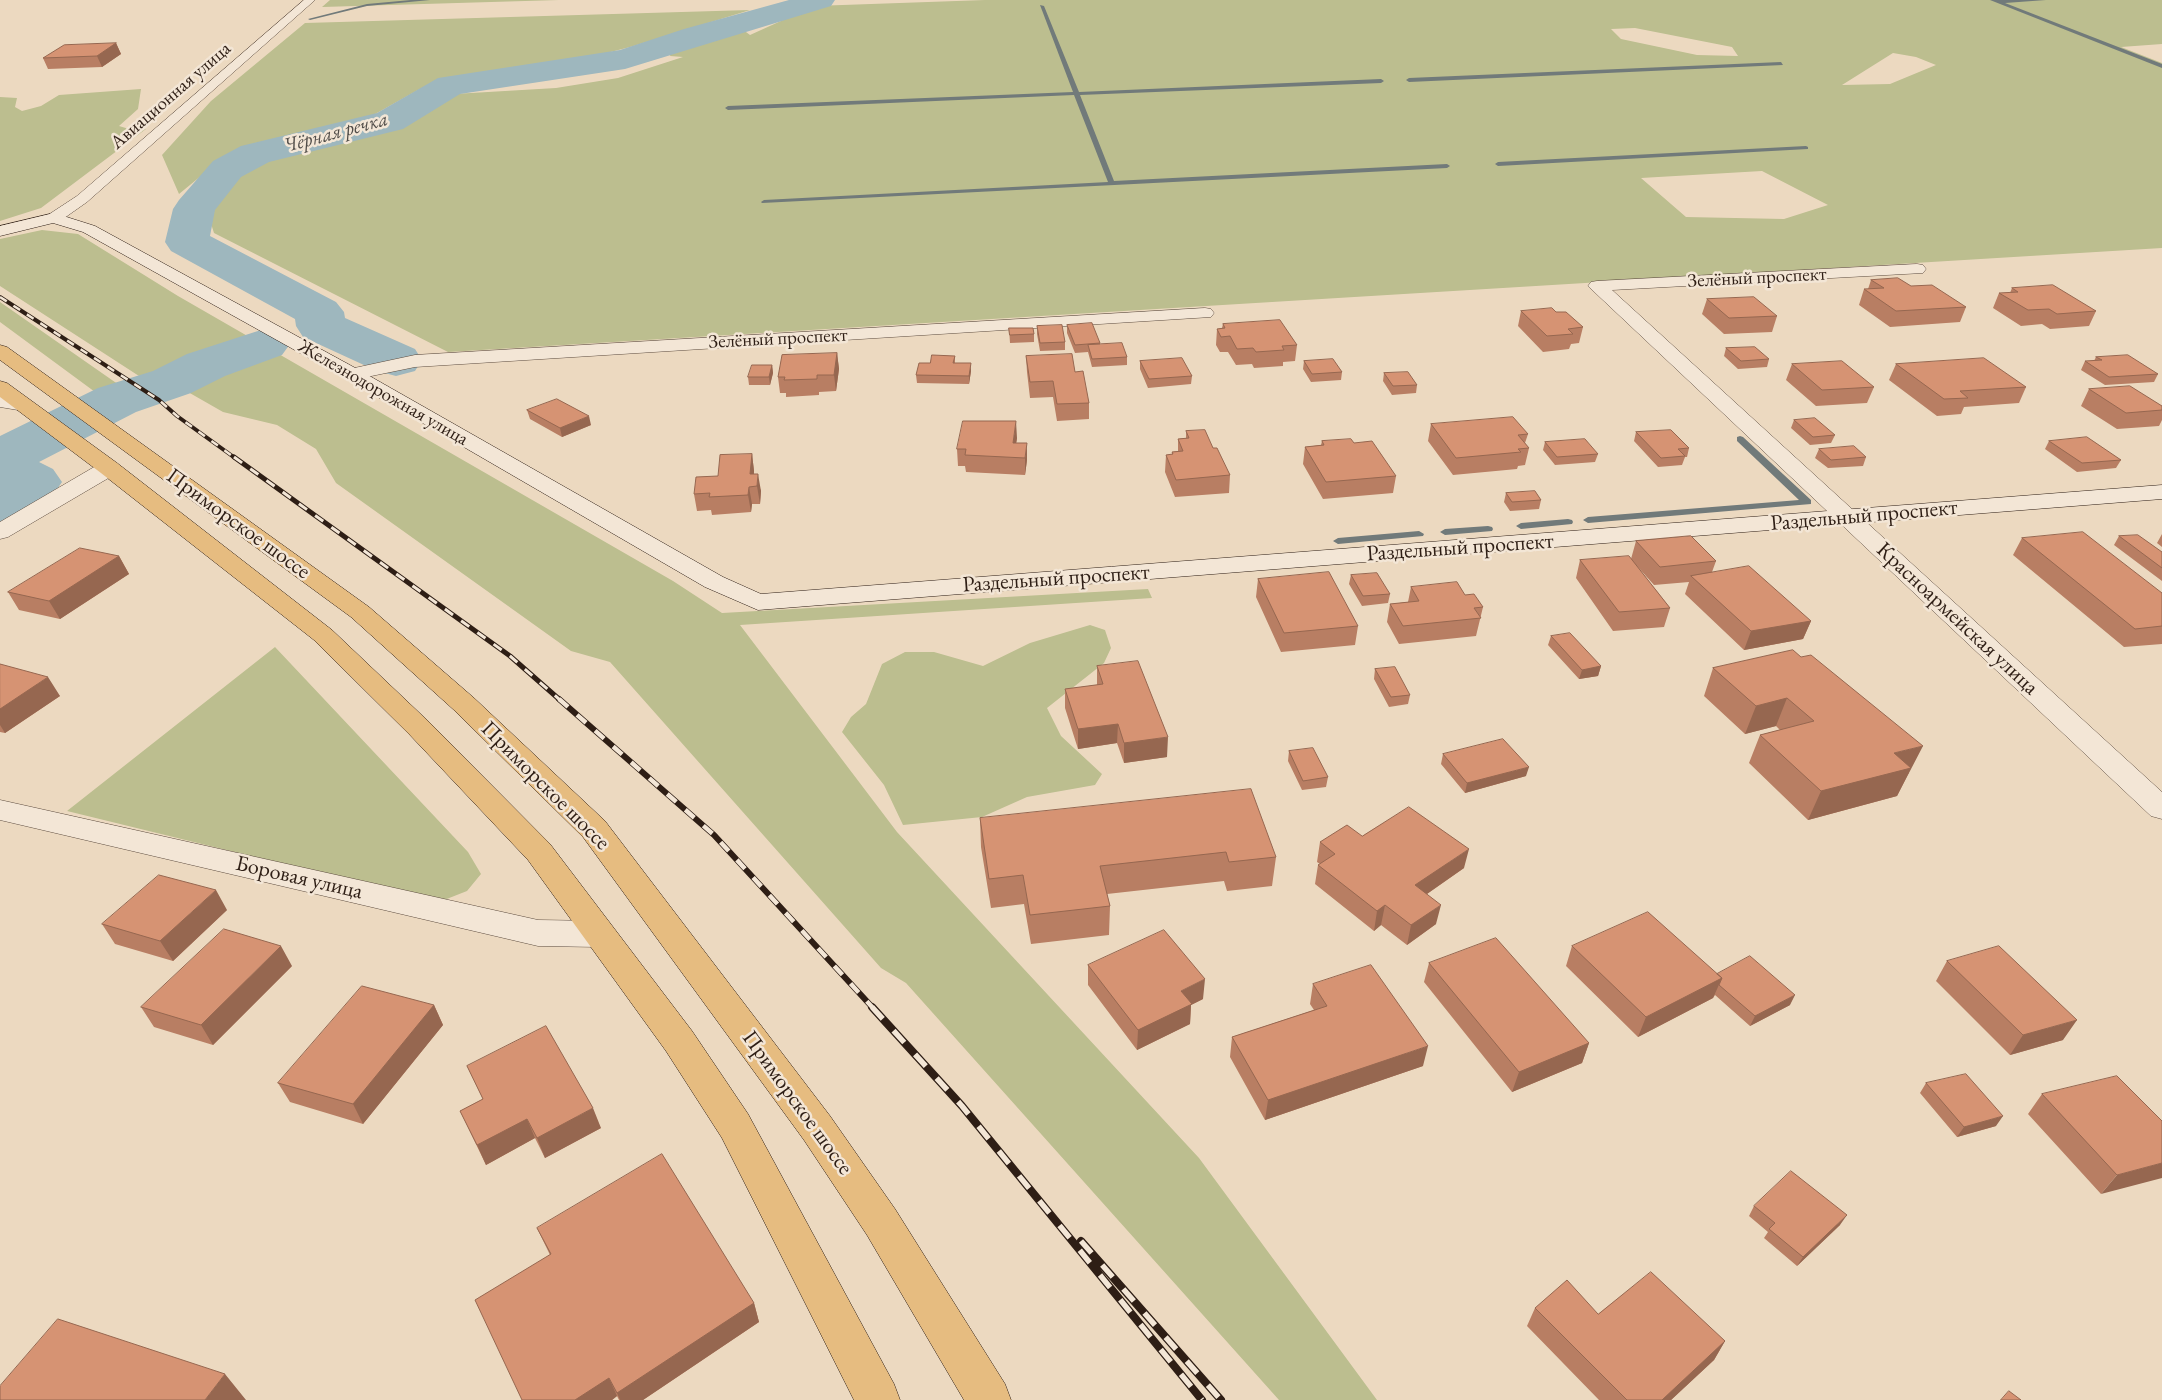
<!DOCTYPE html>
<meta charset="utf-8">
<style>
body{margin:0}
canvas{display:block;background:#ecd9c0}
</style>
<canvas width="2162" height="1400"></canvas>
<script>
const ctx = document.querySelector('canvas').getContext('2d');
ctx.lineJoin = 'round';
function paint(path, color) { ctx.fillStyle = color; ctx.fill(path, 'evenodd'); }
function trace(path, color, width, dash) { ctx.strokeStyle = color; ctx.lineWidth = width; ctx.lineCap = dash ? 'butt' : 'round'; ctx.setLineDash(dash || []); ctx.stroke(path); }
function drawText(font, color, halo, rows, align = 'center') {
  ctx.font = font + ' "EB Garamond",serif'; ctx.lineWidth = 5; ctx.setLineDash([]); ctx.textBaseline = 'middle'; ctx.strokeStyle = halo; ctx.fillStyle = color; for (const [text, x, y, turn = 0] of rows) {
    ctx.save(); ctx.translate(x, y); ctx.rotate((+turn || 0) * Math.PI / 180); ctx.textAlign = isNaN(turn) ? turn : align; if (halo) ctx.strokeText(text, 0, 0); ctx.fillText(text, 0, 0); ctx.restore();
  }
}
const green = new Path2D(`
 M330,0h229l-237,7z
 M985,0h1177v44l-41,3 41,16v185l-1714,104 -234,-119 -8,-25 29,-37 67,-23 103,-26 49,-28 102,-6 62,-10 65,-21 -13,-1 5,-19 67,-8 8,6 64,-29zM1635,28l97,19 6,9 -41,-1 -76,-16 -10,-10zM1893,53l23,4 20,8 -46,19 -48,1zM1762,171l66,34 -44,14 -98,-2 -45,-39z
 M750,10l-120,37 -39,10 -104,17 -42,4 -27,12 -59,33 -83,18 -58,21 -39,32 -17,-39 49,-54 94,-78z
 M141,89l-3,20 -19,17 10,3h17l-105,79 -41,13v-124l17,1 -2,9 7,4 19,-5 18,-11z
 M42,230l36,4 100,62 495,285 49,32 426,-24 4,9 -412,27 157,207 302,326 178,242h-98l-373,-417 -25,-15 -271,-306 -39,-11 -235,-168 -20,-34 -39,-24 -54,-13 -49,-28 24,-13 -1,-10 -8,10 -19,11 -14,5 -156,-101v-47z
 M0,302l122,85 9,7 -21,9 -110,-81z
 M1090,625l15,5 6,18 -7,15 -57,45 14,28 41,38 -7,11 -68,12 -45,20 -79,8 -19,-40 -42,-53 9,-15 15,-13 16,-40 23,-12h29l49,14 47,-23z
 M275,647l193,205 13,22 -14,17 -28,11 -372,-91z`);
const stream = new Path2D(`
 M411,0h19l-63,6 -57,14 -2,-1 59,-15z
 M1990,0h56l-41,3 157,61v4z
 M1040,5l4,1 35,86 302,-13 3,2 -3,2 -301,12 34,86 333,-17 3,2 -3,2 -685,35 -1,-1 3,-2 344,-18 -34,-87 -346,15 -3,-2 3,-2 345,-14z
 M1781,62l2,3 -374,17 -3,-2 3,-2z
 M1806,146l2,1v2l-310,17 -3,-2 3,-2z
 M1740,436l3,1 68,63v4l-223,19 -5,-3 5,-3 211,-17 -62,-59v-4z
 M1568,519l4,1 1,2 -1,2 -51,5 -5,-3 5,-3z
 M1488,526l4,1 1,2 -1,2 -47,4 -5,-3 5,-3z
 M1419,531l5,3 -1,2 -85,8 -5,-3 5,-3z`);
const river = new Path2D(`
 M789,0h46l-4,6 -206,63 -165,25 -57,35 -134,33 -28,15 -26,33 -5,26 126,66 8,10 1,6 70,31 7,11 -7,11 -19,5 -19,-5 -74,-34 -7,-11 -1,-7 -124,-68 -6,-9 8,-33 6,-9 34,-39 28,-15 136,-33 61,-35 182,-28 64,-21z
 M264,329l18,4 8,11 -8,11 -57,21 -34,17 -55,19 -97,50 14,7 9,13 -9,13 -31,24 -22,6v-89l98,-48 55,-17 34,-17z`);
const street = new Path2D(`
 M304,0h11l-228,202 -27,19h-12l-2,-3 2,-3 29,-19z
 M1917,264l6,1 3,4 -3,4 -311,17 550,502v27l-11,-3 -563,-530 3,-4 6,-1z
 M1205,308l6,1 3,4 -3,4 -796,50 -63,13 -7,-2 -3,-4 3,-4 70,-15z
 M0,395l31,6 3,4 -3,4 -7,2 -24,-4z
 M109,461l8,2 3,5 -3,5 -109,64 -8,2v-17l101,-59z
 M0,800l538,120 61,1 12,4 5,9 -5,9 -12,4 -61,-1 -538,-126z`);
const secondary = new Path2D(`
 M54,213l41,13 264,144 364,207 38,17 1401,-109v14l-1404,111 -53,-23 -360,-209 -262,-146 -30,-9 -53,13v-10z`);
const primary = new Path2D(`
 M0,345l7,2 362,260 105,91 131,123 225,295 65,93 110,175 6,16h-47l-97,-165 -63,-95 -221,-303 -129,-127 -103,-93 -351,-257z
 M0,381l7,2 110,80 215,167 97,92 121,122 142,187 56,83 146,270 6,16h-46l-132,-262 -56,-87 -138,-191 -119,-126 -95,-94 -213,-167 -101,-76z`);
const railFar3 = new Path2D(`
 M0,297l159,103 18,16 58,42`);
const railFar2 = new Path2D(`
 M234,457l276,199 50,44`);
const railFar1 = new Path2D(`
 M559,699l155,136 159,173`);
const rail = new Path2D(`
 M872,1007l90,99 240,294
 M1081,1241l140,159`);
const wall = new Path2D(`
 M116,43l5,11 -19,13 -54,2 -5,-11z
 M1871,280l40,6 55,21 -6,15 -70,5 -31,-22 5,-16h4z
 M2012,288l84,23 -7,15 -39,3 -8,-5 -21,2 -28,-18 6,-15h11z
 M1707,299l70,17 -5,16 -48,2 -22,-20z
 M1521,311l35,1 27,15 -4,16 -8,1 -2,5 -26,3 -25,-26z
 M1223,324l74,21 -2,16 -12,1v4l-29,2 -2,-4 -16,1 -8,-13h-8l-4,-7 1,-16 5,-1z
 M1067,325l33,18v2l27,12v8l-35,2 -4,-15 -13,1 -8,-20z
 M1037,326l28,16v8l-25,1 -3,-17z
 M1009,328l25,6v8l-24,1z
 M1726,348l43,11 -2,8 -29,2 -14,-13z
 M837,353l2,16 -3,22 -17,1v3l-33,2v-4h-6l-2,-16z
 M955,356v7l16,8 -2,13 -52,-1 -1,-8 14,-12z
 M1026,356l49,16 14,31v16l-32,2 -4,-24 -23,1 -3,-26z
 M2096,357l62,17 -4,8 -49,3 -24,-15 4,-9h9z
 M1140,361l52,15 -1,8 -43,4 -8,-19z
 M1304,361l38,11 -1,8 -30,2 -8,-13z
 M1792,364l82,23 -7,16 -51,3 -30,-26z
 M1896,364l130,23 -7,16 -55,4 -3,7 -24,2 -48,-36z
 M772,365l1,8 -3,12h-21l-1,-8z
 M1384,373l33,12 -1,8 -24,2 -9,-14z
 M2089,389l73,17v14l-3,6 -42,3 -36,-23z
 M527,410l64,15 -29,12 -32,-18z
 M1794,420l41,15 -4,8 -21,2 -19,-17z
 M1431,424l97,10 -3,9 4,5 -4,17 -7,1 -1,3 -64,6 -25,-34z
 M1186,431l27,17 17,27 -1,18 -54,4 -10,-25 1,-17 6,-1v-2l6,-1v-12l8,-1z
 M1636,432l53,16 -2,9h-2l-3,8 -24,2 -24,-26z
 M1017,438l-1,5 11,17 -2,15 -59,-3 -1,-6h-7l-1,-17z
 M1322,441l32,2 42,33 -3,17 -70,6 -20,-35 2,-17 16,-2z
 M2049,441l72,19 -5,8 -39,4 -32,-23z
 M1545,442l53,12 -3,8 -40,3 -12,-15z
 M1819,449l47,8 -3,9 -35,2 -13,-10z
 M752,454l2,17v3l7,17 -1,13h-8l-1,8 -39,3 -1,-5 -14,1 -3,-17 24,-18z
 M1506,493l35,7 -2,9 -29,2 -6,-9z
 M2162,534v13l-5,-4z
 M2119,536l43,16v29l-48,-36z
 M2022,538l140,55v51l-38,3 -111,-92z
 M1636,541l80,20 -4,11 99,49 -8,18 -59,11 -59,-56 4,-12 -35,3 -17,-19 33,42 -6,19 -51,4 -37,-53 4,-18 51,-1z
 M119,556l10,18 -69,45 -41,-9 -11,-18z
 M1351,575l39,19 -2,9 -26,3 -13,-22z
 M1258,579l100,47 -3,19 -74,7 -25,-55z
 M1411,587l54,8 18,12 -7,29 -77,8 -12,-22 3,-18 18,-2z
 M1551,636l50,30 -3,10 -19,3 -31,-34z
 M1793,650l116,124h-1l-11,22 -89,24 -59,-57 11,-28 20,-5 -4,-4 -31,8 -41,-38 9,-28z
 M0,664l60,32 -55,37 -5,-1z
 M1097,666l70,91 -43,6 -7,-20 -39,6 -13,-41v-19l32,-4z
 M1375,669l35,26 -2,9 -19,3 -15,-28z
 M1289,751l39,26 -2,10 -24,3 -14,-29z
 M1443,754l83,22 -61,17 -24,-29z
 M980,818l296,39 -4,29 -45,5 -3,-10 -117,13 3,12 -1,29 -78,9 -7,-40 -33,4 -10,-61z
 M1362,836l102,32 -37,26 9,30 -29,21 -26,-20 -7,6 -59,-47 3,-19 2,-1 -3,-2 3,-20z
 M227,910l-54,51 -58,-17 -13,-20z
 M1572,946l145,28 73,31 -40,21 -35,-31 -2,3 -75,39 -72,-71z
 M1947,961l116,79 -53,15 -74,-74z
 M1429,963l160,80 -7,20 -70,29 -88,-110z
 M1088,965l115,34 -12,6 -1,19 -53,26 -49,-65z
 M292,966l-79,79 -59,-18 -13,-20z
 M1313,984l110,82 -158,54 -35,-63 2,-20 82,-27 -4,-6z
 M434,1005l9,20 -80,99 -73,-22 -12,-19z
 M467,1066l134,62 -56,30 -10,-20 -49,27 -26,-54 23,-12z
 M1926,1083l70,43 -39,11 -37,-44z
 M2042,1094l120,27 -61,73 -73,-80z
 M1754,1206l86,19 -43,41 -33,-28 4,-6 -19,-16z
 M537,1228l217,75 5,19 -116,78h-24l-2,-4 -5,4h-90l28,-145z
 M1535,1308l63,6 127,27 -11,19 -43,40h-72l-72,-74z`);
const shadedWall = new Path2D(`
 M116,43l5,11 -19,13 -5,-11z
 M837,353l2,16 -3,22 -2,-16z
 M971,363v8l-2,13v-8z
 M772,365l1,8 -3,12 -1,-8z
 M589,416l2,9 -29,12 -2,-9z
 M1016,421l1,17 -3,20 -1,-15z
 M1027,443v17l-2,15v-17z
 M752,454l2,17 -1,16 -3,-13z
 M758,474l3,17 -1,13 -3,-18z
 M749,487l3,17 -1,8 -3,-17z
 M119,556l10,18 -69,45 -11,-18z
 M1811,621l-8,18 -59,11 7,-19z
 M1601,666l-3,10 -19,3 3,-9z
 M48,677l12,19 -55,37 -5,-8v-16z
 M1787,698l-11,28 -31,8 11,-28z
 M1118,724l-1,19 -39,6v-20z
 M1168,737l-1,20 -43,6v-20z
 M1923,746l-26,50 -89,24 13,-29 73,-38z
 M1529,767l-3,9 -61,17 2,-10z
 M1469,849l-5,19 -53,37 4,-20z
 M216,890l11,20 -54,51 -13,-20z
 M1385,905l-4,20 -7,6 3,-20z
 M1441,905l-5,19 -29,21 4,-20z
 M281,946l11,20 -79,79 -12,-20z
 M1722,978l-9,20 -75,39 8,-20z
 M1205,979l-2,20 -12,6 -1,19 -53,26 1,-20 43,-39z
 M1795,995l-5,10 -40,21 5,-10z
 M434,1005l9,20 -80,99 -10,-20z
 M2077,1020l-14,20 -53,15 13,-20z
 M1589,1043l-7,20 -70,29 7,-20z
 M1428,1046l-5,20 -158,54 3,-20z
 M593,1108l8,20 -56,30 -8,-20z
 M2003,1116l-7,10 -39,11 7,-10z
 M527,1119l8,19 -49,27 -9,-20z
 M2162,1163v15l-61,16 16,-19z
 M1847,1215l-7,10 -43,41 6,-9z
 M754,1303l5,19 -116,78h-23l-3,-7z
 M1725,1341l-11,19 -43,40h-9z
 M225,1374l21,26h-41z
 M609,1378l8,18 -5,4h-37z`);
const building = new Path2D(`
 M116,43l-19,13 -54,2 21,-13z
 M1898,278l13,8 21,-1 34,22 -70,4 -32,-22 20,-1 -13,-8z
 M2053,285l43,26 -39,3 -8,-5 -21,1 -29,-17 19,-1 -6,-4z
 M1754,297l23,19 -48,2 -22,-19z
 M1552,308l4,4h10l17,15 -15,2 5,5 -26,2 -26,-25z
 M1280,320l17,25 -15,1 2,4 -28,2 -3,-4 -16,1 -7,-13 -9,1 -4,-8 8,-1 -2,-4z
 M1092,323l8,20 -25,2 -8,-20z
 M1062,325l3,17 -25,1 -3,-17z
 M1009,328h24l1,6 -24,1z
 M1122,343l5,14 -35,2 -4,-14z
 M1755,347l14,12 -28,2 -15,-13z
 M837,353l-3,22h-17v4l-33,1 1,-3h-7l4,-22z
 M1072,354l3,18 8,-1 6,32 -32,1 -4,-23 -23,1 -4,-26z
 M932,355l23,1 -2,7h18l-2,13 -53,-1 3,-12h11z
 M2128,355l30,19 -49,3 -24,-16 17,-1 -6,-3z
 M1182,358l10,18 -43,3 -9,-18z
 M1984,358l42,29 -66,4 8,7 -24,1 -48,-35z
 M1333,359l9,13 -30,2 -8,-13z
 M1842,361l32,26 -52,3 -30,-26z
 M752,365h20l-3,12h-21z
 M1408,372l9,13 -24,1 -9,-13z
 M2130,386l32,20v4l-36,3 -37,-24z
 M557,399l32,17 -29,12 -33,-18z
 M1513,417l15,17 -10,1 11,13 -11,1 3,3 -65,6 -25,-34z
 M1815,418l20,17 -22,2 -19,-17z
 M963,421h53l-3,22h14l-2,15 -60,-3 1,-6h-9z
 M1205,430l8,18h4l13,27 -54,5 -10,-25 7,-1 -1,-2 11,-1 -5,-12 11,-1 -3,-7z
 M1671,430l18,18 -11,1 7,7 -24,2 -25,-26z
 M2087,437l34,23 -39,3 -33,-22z
 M1351,439l3,4 18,-2 24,35 -70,6 -21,-35 19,-2 -2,-4z
 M1585,439l13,15 -41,3 -12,-15z
 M1854,446l12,11 -35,3 -12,-11z
 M752,454l-2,20h8l-1,12 -8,1 -1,8 -39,2 1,-4 -16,1 2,-17 22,-1 2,-21z
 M1535,491l6,9 -29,2 -6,-9z
 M2083,532l79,61v33l-27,3 -113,-91z
 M2138,535l24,17v16l-43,-32z
 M1691,536l25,25 -56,6 -24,-26z
 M80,548l39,8 -70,45 -41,-9z
 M1629,556l41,52 -51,4 -39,-52z
 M1749,566l62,55 -60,10 -60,-55z
 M1329,572l29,54 -74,7 -26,-54z
 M1377,573l13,21 -27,2 -12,-21z
 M1457,582l8,13 9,-1 9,13 -9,1 7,10 -78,8 -13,-22 29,-3 -8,-14z
 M1570,633l31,33 -19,4 -31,-34z
 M1793,650l8,7 10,-2 112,91 -29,7 17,15 -90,23 -61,-56 54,-14 -27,-23 -31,8 -43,-38z
 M1138,661l30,76 -44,6 -6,-19 -40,5 -13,-40 38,-5 -6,-18z
 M0,664l48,13 -48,32z
 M1395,667l15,28 -19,2 -16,-28z
 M1503,739l26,28 -62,16 -24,-29z
 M1313,748l15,29 -25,4 -14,-30z
 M1251,789l25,68 -47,5 -3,-10 -126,14 10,40 -80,9 -7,-40 -34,4 -9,-61z
 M1409,807l60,42 -54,36 26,20 -30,20 -26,-20 -8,6 -59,-46 17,-11 -15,-12 27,-17 15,11z
 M159,875l57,15 -56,51 -58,-17z
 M1648,912l74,66 -76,39 -74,-71z
 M224,929l57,17 -80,79 -60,-18z
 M1164,930l41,49 -24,12 11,13 -54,26 -50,-65z
 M1496,938l93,105 -70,29 -90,-109z
 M1999,946l78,74 -54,15 -76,-74z
 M1750,956l45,39 -40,21 -36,-31 3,-7 -5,-4z
 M1371,965l57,81 -160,54 -36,-63 95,-31 -14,-22z
 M362,986l72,19 -81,99 -75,-21z
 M546,1026l47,82 -56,30 -10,-19 -50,26 -17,-34 23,-12 -16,-33z
 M1966,1074l37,42 -39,11 -38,-44z
 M2117,1076l45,45v42l-45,12 -75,-81z
 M662,1154l92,149 -137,90 -8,-15 -34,22h-53l-47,-100 76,-46 -14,-26z
 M1791,1171l56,44 -44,42 -34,-28 6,-6 -21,-17z
 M1651,1272l74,69 -63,59h-35l-92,-92 32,-28 31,34z
 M58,1319l167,55 -20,26h-205v-14z
 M2009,1391l12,9h-20z`);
const farStreetnames = [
 ["Авиационная улица",171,96,-41],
 ["Зелёный проспект",1757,278,-3],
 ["Зелёный проспект",778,339,-3],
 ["Железнодорожная улица",383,393,30]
];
const farWaternames = [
 ["Чёрная речка",336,133,-15]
];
const streetNames = [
 ["Раздельный проспект",1864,516,-5],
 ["Приморское шоссе",238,524,36],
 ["Раздельный проспект",1460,548,-4],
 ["Раздельный проспект",1056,579,-4],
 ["Красноармейская улица",1957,619,43],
 ["Приморское шоссе",545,786,45],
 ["Боровая улица",299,878,13],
 ["Приморское шоссе",797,1103,54]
];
paint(green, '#bcbe8f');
paint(stream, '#717a7a');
paint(river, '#9eb7be');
trace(street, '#5e4d40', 1);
trace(secondary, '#2e1e15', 1);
trace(primary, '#2e1e15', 1);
paint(street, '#f3e6d6');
paint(secondary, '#f3e6d6');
paint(primary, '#e6bc80');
trace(railFar3, '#2e1e15', 4);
trace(railFar2, '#2e1e15', 5);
trace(railFar1, '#2e1e15', 6);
trace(rail, '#2e1e15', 8);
trace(railFar3, '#f3e6d6', 2.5, [8]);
trace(railFar2, '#f3e6d6', 3, [10]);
trace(railFar1, '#f3e6d6', 4.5, [12]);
trace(rail, '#f3e6d6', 5.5, [16]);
paint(wall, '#b87e63');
paint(shadedWall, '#966750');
paint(building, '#d69373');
trace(building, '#966750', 1);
drawText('19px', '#2e1e15', '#f3e6d6', farStreetnames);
drawText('italic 20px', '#504c48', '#f3e6d6', farWaternames);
drawText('22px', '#2e1e15', '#f3e6d6', streetNames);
</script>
